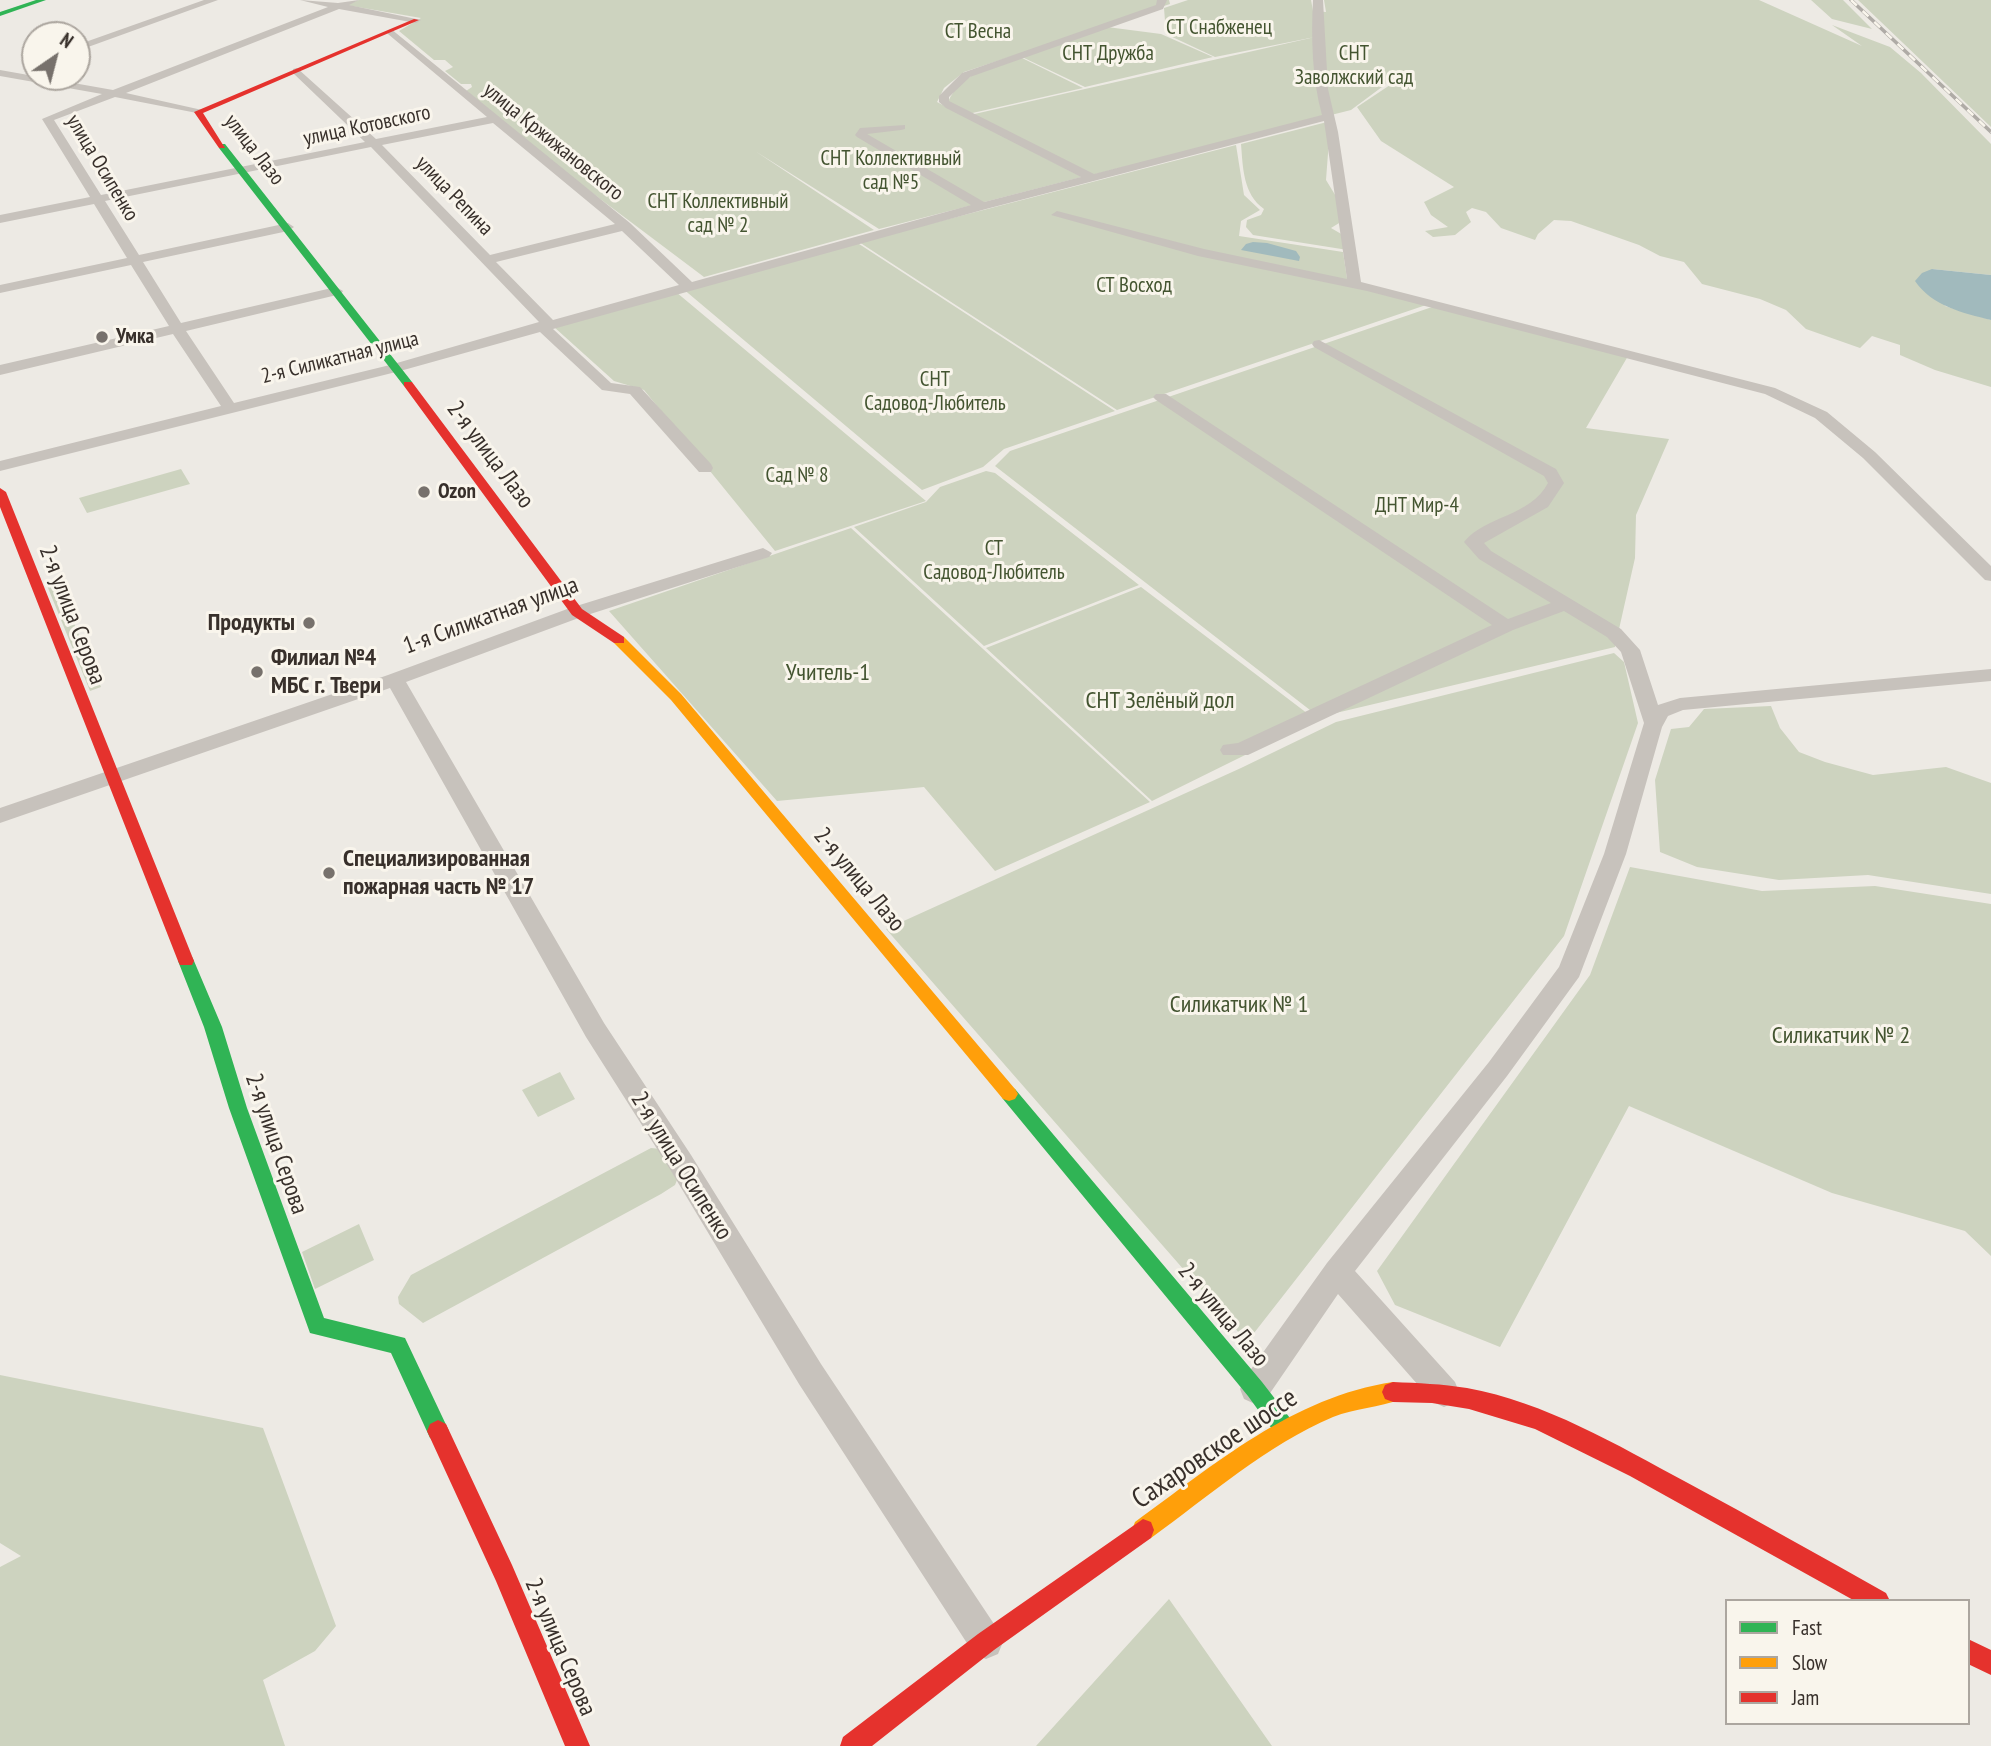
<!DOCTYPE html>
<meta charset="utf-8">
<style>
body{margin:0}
#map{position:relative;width:1991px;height:1746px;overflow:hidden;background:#edeae4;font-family:"PT Sans Narrow",sans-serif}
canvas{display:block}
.legend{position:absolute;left:1725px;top:1599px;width:245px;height:126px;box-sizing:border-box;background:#f9f5ec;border:2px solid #aca69f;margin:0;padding:9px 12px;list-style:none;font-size:21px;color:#38302b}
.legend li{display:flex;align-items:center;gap:14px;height:35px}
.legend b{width:35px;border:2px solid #aca69f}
.north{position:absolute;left:21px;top:21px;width:70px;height:70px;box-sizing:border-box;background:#f9f5ec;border:2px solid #aca69f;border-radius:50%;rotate:35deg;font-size:19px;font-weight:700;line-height:28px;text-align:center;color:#38302b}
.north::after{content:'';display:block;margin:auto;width:24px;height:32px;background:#77716c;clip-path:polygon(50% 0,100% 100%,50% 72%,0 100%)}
</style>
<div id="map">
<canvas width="1991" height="1746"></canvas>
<ul class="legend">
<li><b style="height:9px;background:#30b455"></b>Fast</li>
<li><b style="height:9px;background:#ff9f0a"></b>Slow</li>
<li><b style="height:9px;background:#e5322d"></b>Jam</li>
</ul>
<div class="north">N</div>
</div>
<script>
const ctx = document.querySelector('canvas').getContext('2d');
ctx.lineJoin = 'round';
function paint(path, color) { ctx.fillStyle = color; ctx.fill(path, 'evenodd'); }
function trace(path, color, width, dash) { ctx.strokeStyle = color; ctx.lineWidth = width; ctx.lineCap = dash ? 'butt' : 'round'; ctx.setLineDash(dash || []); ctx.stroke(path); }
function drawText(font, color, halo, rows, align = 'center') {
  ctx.font = font + ' "PT Sans Narrow",sans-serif'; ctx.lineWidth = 6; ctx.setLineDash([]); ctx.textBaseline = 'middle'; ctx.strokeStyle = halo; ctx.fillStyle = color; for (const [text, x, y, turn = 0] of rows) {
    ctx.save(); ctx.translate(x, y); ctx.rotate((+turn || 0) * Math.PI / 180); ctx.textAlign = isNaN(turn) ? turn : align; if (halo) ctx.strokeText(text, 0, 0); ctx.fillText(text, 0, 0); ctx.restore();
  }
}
const green = new Path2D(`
 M359,0h810l1,4 -206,68 -20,16 -7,14 145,75 -203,52 -124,-78 119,79 -170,47 -121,-91 -117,-95 6,-4 -1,-3h-10l-16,-13 8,-4 -8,-7h-11l-35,-29 22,-13 -75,-13z
 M1188,0h123l2,11 13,1 -2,-12h435l103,46 -30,-21 58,22 31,26 70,71v131l-59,-6 13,37 46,14v67l-56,-17 -35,-15v-10l-28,-9 -12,12 -54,-19 -20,-19 -26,-11 -58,-15 -18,-22 -24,-6 -21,-11 -68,-24 -17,-1 -16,14 -3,6 -34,-12 -15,-16 -14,-4 -6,4 5,10 -16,13 -22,2 -8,-6 23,-4 -17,-12 -7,-13 30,-15 -73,-46 -24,-34 33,-22 -3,-7 -1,6 -35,26 -259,65 -122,-60 345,-78 -100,20 -49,-23 -2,-26z
 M1811,0h32l29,29 -40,-10z
 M1858,0h133v127z
 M1107,27l54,7 52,23 -128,30 -63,-30z
 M1020,57l63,31 -115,26 -20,-12c13,-30 43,-34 72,-45z
 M1327,122l3,5 -4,53 11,18 7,22 -13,8 12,7 11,16 -101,-16 -7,-8 1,-7 14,-5 3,-6c-21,-15 -21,-41 -23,-65z
 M1236,145l8,50 16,15 -19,11 -2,15 104,16 5,33 78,20 -309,105 -258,-168z
 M856,242l259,169 -111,38 -21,18 -61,23 -240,-202z
 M676,292l250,209 -151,50 -131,-161 -30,-9 -60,-54z
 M1435,306l193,50 -42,72 83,11 -33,76 -1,43 -20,89 -296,70 -324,-251 15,-15z
 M181,469l9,15 -103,29 -8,-15z
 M986,471l9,2 144,112 -155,61 -130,-119 72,-25 14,-15z
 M851,528l299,274 -155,69 -71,-84 -147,14 -168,-190z
 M56,581l45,106 -11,4 -44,-108z
 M1141,587l175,133 -164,81 -166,-153z
 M1614,653l10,9 14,61 -74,213 -317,406 -361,-413 355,-161 95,-46z
 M1771,706l9,22 19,24 26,10 48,13 73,-8 45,16v111l-123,-19 -89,5 -82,-13 -37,-15 -5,-72 16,-51 18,-2 15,-18z
 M1630,867l132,24 113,-5 116,18v352l-26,-25 -133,-38 -203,-87 -129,241 -105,-42 -18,-34 213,-296z
 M560,1072l15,27 -37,18 -16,-27z
 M651,1148l10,1 16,31 -2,5 -14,9 -238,129 -24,-19 -1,-7 13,-22z
 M359,1224l15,36 -59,29 -13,-37z
 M0,1375l263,53 73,198 -21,25 -52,29 22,66h-285v-179l21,-11 -21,-13z
 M1169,1599l103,147h-236z`);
const water = new Path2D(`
 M1253,242l14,1 29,8 4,6 -1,4 -58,-11 5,-6z
 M1932,269l59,6v45c-28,-7 -59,-14 -76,-39l7,-8z`);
const street = new Path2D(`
 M204,0h14l-141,51v-6z
 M300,0l38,3 21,-3 -10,5 72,15 -5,3 -77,-14 -213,84 76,17v4l-87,-17 -61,23 47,75 264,-53 -72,-69v-4l4,-1 79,71 111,-22 -99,-83 -2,-2 5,-3 239,194 62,59 279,-77 -114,-68 -2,-2 5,-7 45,-3v4l-4,1 -34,4 117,68 97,-25 -135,-69 -7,-6v-6l23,-23 194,-68 1,-5h10l-4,9 -193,68 -21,20v4l145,73 228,-59c-10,-36 -11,-78 -9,-115h10l5,89 10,43 23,150 414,106 52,24 48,40 116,114v15l-6,-1 -122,-122 -48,-40 -50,-24 -398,-103 -169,-35 -147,-41 6,-4 147,38 143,30 -23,-158 -338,88 -433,120 58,54 29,4 71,77 2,4 -2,4h-12l-69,-78 -28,-4 -62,-58 -140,39 -400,100v-10l221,-55 -48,-72 -173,41v-10l169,-39 -38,-61 -131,28v-8l127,-27 -33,-54 -94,19v-8l90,-18 -48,-78 60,-25 -102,-18v-6l113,20 215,-83zM493,123l122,101 -125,31 -108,-110zM371,147l168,175 -149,43 -156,38 -48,-72 155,-37 2,-3 -7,-4 -155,36 -38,-61 145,-31 6,-4 -6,-4 -149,32 -34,-54zM622,231l57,54 -126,35 -57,-58z
 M1319,340l237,129 8,14 -16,24 -64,36 7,8 130,78 19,21 18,55 22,-7 311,-29v12l-308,29 -15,6 -6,11 -36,127 -47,123 -72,99 -152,195 100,111 4,10 -4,10 -11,5 -11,-5 -95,-108 -72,105 -11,5 -11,-5 -4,-10 4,-10 83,-116 162,-201 70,-95 45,-113 40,-131 -23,-71 -14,-15 -43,-26 -51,19 -265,125h-25l-3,-5 3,-5 15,-2 254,-118 -336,-225 -3,-3 3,-3h10l342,225 43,-16 -72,-44 -15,-17c22,-27 66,-25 84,-59l-4,-7 -230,-129 -2,-3 2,-3z
 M763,548l9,5 -3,4 -185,59 -178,66 198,341 87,132 130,209 177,266 5,12 -5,12 -12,5 -12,-5 -175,-270 -128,-213 -85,-134 -196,-349 -390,135v-15l388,-133 182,-67z`);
const fast = new Path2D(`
 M36,0h10l-46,16v-4z
 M219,144h6l187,238v4h-8l-185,-238z
 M186,955l6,2 2,4 28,66 25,81 77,210 81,20 44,93 -3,7 -8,4 -8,-4 -39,-85 -81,-20 -81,-225 -25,-81 -26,-66 2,-4z
 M1009,1087l6,2 247,293 31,40 3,7 -3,7 -8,4 -8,-4 -29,-40 -245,-297 -3,-5 3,-5z`);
const slow = new Path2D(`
 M619,636l5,1 57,57 334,395 3,5 -3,5 -6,2 -6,-2 -332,-399 -57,-57v-6z
 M1393,1382l8,3 3,7 -3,7c-22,9 -46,9 -68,18 -66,28 -124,79 -182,121l-8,3 -8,-3 -3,-8 3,-8c80,-58 158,-125 258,-140z`);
const jam = new Path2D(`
 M414,19l5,1 -216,93 22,35h-6l-25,-36z
 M404,382h8l170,227 42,28v6h-10l-42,-28 -168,-229z
 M0,488l6,4 188,469 -2,4h-12l-2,-4 -178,-454z
 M1393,1382c25,1 49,2 74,6 78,14 150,57 219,94 67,36 134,74 200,111l4,8h-35l-225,-125 -95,-47 -66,-20 -37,-6 -39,-1 -8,-3 -3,-7 3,-7z
 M438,1420l8,4 66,141 78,181h-25l-69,-165 -69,-150 3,-7z
 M1143,1519l8,3 3,8 -3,8 -157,112 -122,96h-32l3,-9 135,-103z
 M1968,1639l23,11v25l-23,-11z`);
const rail = new Path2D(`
 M1851,0l140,132`);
const markers = [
 [102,337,7,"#77716c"],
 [424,492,7,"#77716c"],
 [309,623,7,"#77716c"],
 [257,672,7,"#77716c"],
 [329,873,7,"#77716c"]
];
const farParknames = [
 ["СТ Снабженец",1219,28],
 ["СТ Весна",978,32],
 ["СНТ Дружба",1108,54],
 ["СНТ",1354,54],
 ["Заволжский сад",1354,78],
 ["СНТ Коллективный",891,159],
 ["сад №5",891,183],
 ["СНТ Коллективный",718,202],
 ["сад № 2",718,226],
 ["СТ Восход",1134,286],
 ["СНТ",935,380],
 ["Садовод-Любитель",935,404],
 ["Сад № 8",797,476],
 ["ДНТ Мир-4",1417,506],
 ["СТ",994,549],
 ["Садовод-Любитель",994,573]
];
const farStreetnames = [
 ["улица Котовского",367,126,-12],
 ["улица Кржижановского",553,142,39],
 ["улица Лазо",254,150,52],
 ["улица Осипенко",102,168,59],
 ["улица Репина",454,196,46],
 ["2-я Силикатная улица",340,358,-14]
];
const farPoinames = [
 ["Умка",116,337],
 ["Ozon",438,492]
];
const streetNames = [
 ["2-я улица Лазо",490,455,53],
 ["2-я улица Серова",72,615,69],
 ["1-я Силикатная улица",491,616,-20],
 ["2-я улица Лазо",859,880,50],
 ["2-я улица Серова",276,1144,71],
 ["2-я улица Осипенко",681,1166,58],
 ["2-я улица Лазо",1223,1315,50],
 ["2-я улица Серова",560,1647,67]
];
const poiNames = [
 ["Продукты",295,623,"right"],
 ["Филиал №4",271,658],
 ["МБС г. Твери",271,686],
 ["Специализированная",343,859],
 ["пожарная часть № 17",343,887]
];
const parkNames = [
 ["Учитель-1",828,673],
 ["СНТ Зелёный дол",1160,701],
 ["Силикатчик № 1",1239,1005],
 ["Силикатчик № 2",1841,1036]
];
const nearStreetnames = [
 ["Сахаровское шоссе",1215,1449,-34]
];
paint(green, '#cdd3bf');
paint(water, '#a1babd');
paint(street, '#c7c2bc');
paint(fast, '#30b455');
paint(slow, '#ff9f0a');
paint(jam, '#e5322d');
trace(rail, '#afaba6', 3.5);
trace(rail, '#f9f5ec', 2.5, [8]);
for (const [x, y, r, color] of markers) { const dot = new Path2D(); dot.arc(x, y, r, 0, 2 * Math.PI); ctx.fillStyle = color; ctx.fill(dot); trace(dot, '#f9f5ec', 2.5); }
drawText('21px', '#435430', '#f9f5ec', farParknames);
drawText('21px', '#38302b', '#f9f5ec', farStreetnames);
drawText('bold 21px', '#38302b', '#f9f5ec', farPoinames, 'left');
drawText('24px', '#38302b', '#f9f5ec', streetNames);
drawText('bold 24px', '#38302b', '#f9f5ec', poiNames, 'left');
drawText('24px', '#435430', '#f9f5ec', parkNames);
drawText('28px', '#38302b', '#f9f5ec', nearStreetnames);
</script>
